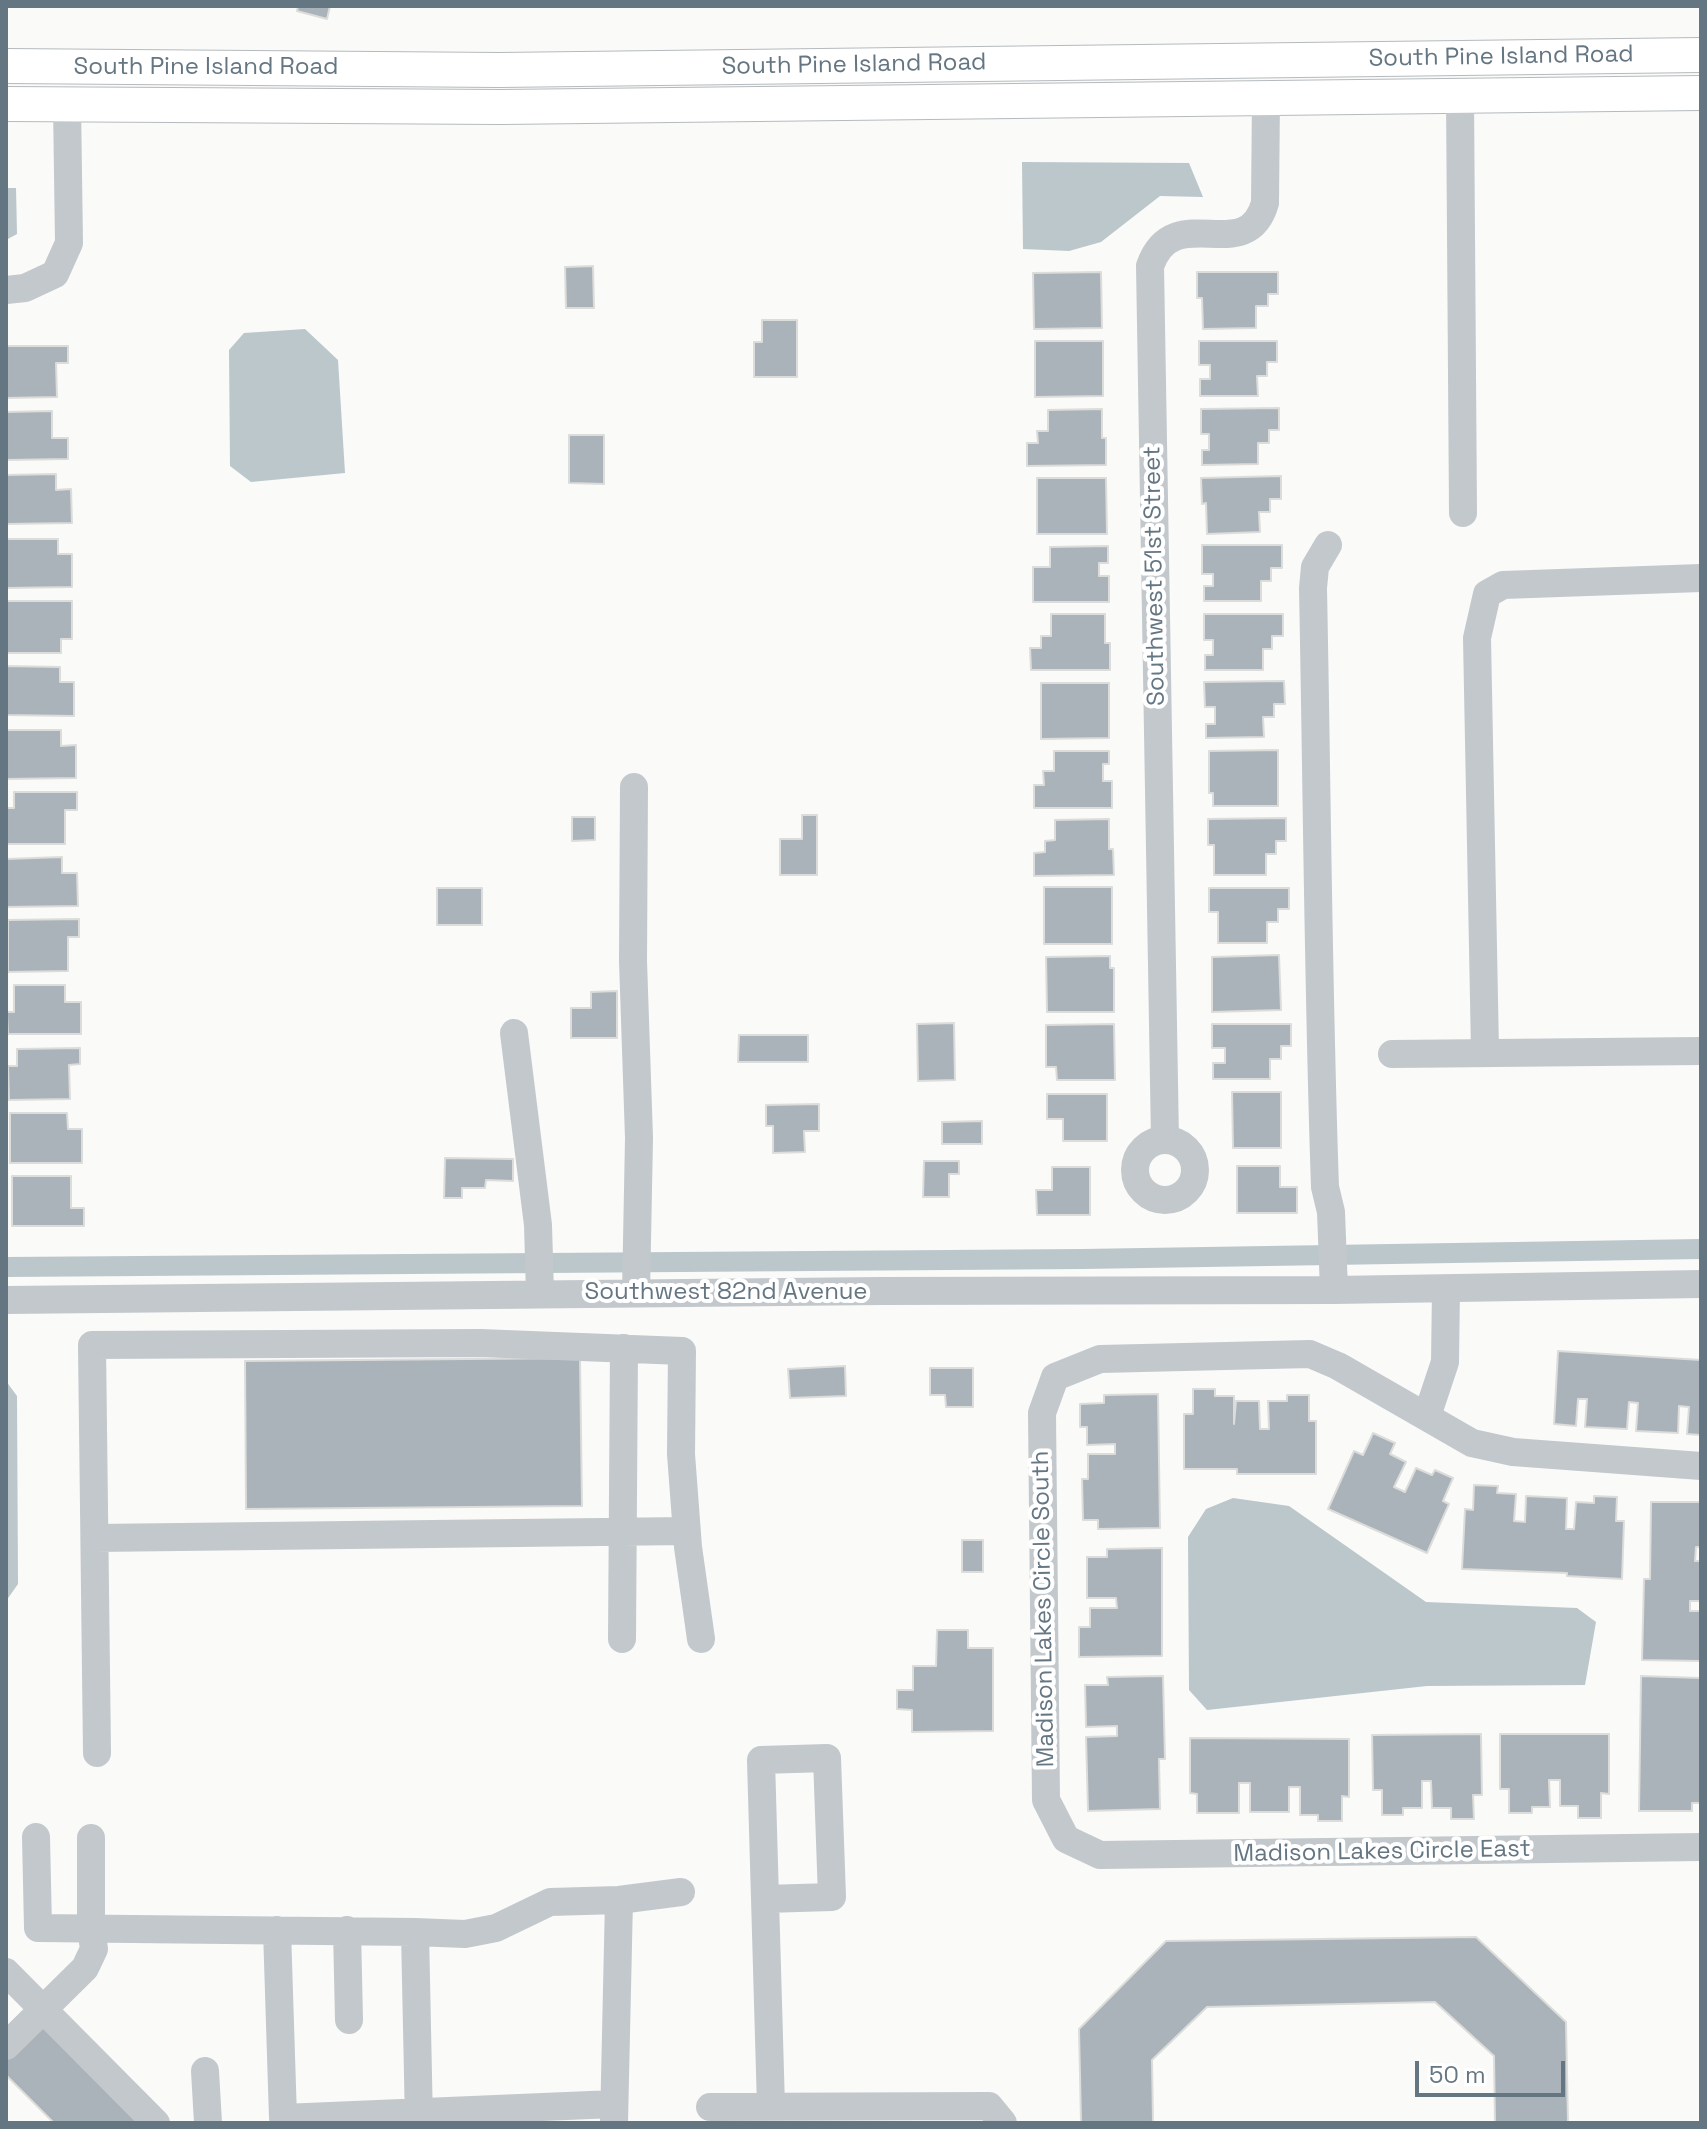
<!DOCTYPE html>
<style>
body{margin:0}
#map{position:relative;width:1707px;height:2129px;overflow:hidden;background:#fafaf8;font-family:"Space Grotesk",sans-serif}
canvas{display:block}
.frame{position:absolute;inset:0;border:8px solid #657683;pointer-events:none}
.scale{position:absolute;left:1415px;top:2061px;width:150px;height:36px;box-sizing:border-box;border:4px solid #657683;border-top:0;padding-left:10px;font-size:24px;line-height:28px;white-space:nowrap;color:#657683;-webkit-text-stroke:6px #fff;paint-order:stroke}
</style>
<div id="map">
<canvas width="1707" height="2129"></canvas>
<div class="frame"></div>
<div class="scale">50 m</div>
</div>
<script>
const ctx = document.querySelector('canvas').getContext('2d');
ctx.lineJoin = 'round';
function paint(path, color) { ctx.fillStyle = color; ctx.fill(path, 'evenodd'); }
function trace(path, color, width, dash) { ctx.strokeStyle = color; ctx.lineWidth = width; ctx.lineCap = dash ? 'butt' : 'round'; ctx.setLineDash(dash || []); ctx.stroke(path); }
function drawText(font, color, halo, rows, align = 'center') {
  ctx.font = font + ' "Space Grotesk",sans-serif'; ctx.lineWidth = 8; ctx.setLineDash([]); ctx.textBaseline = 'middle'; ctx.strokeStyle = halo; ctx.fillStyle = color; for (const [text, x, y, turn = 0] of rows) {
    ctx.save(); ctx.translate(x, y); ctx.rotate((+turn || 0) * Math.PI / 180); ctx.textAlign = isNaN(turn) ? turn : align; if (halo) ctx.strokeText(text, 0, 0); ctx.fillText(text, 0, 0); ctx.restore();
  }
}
const water = new Path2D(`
 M1022,162l167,1 14,34 -43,-1 -59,46 -32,9 -46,-2z
 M6,188h10l1,46 -11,6z
 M305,329l33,31 7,113 -94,9 -21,-16 -1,-116 15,-17z
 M6,1381l11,15 1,188 -12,17z
 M1233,1498l56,8 137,96 151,6 19,14 -11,63 -158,1 -220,24 -18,-20 -1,-153 18,-28z`);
const canal = new Path2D(`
 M6,1267l1076,-8 619,-10`);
const building = new Path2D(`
 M298,6h32l-3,13 -30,-8z
 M593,266l1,42h-28l-1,-41z
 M1101,272l1,56 -68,1 -1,-56z
 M1197,272h81v22h-10v12h-12v22l-53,1 -1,-31h-5z
 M762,320h35v57h-43v-35h8z
 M1035,341h68v55l-68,1z
 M1199,341h78v21h-10v14h-10l1,20h-58v-17h10v-14h-11z
 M6,346h62v17h-12l1,34 -51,1z
 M1279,408v22h-10v13h-11v21l-56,1v-15h7v-16h-8v-25z
 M1102,409v29h4v27l-79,1v-23h11l-1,-12h11v-21z
 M52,411v27h16v21l-62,1v-48z
 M569,435h35v49l-35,-1z
 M56,474v16l15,-1 1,34 -66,1v-49z
 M1281,476v23h-11v13h-11l1,20 -53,2 -1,-31 -4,1 -1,-26z
 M1037,478h69l1,56h-70z
 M6,539h52v15h14v33l-66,1z
 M1202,545h80v23h-11v13h-10v20h-57v-15h9v-12h-11z
 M1108,546v17h-9v13h10v26h-76v-35h17v-20z
 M6,601h66v38h-11v14h-55z
 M1051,614h54v29h5v27h-79l-1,-22h11v-12h10z
 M1204,614h79v22h-11v13h-9v21h-58v-15h8v-15h-9z
 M6,666l54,1v15h14v34l-68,-1z
 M1284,681l1,23h-11v13h-11l1,20 -58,1v-14h9v-17h-10l-1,-25z
 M1041,683h68v55l-68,1z
 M6,730h55v16l15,-1v33l-70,1z
 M1278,750v56h-65v-13h-4v-42z
 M1054,751h55v13h-6v17h9v27h-78v-23h10l-1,-14h11z
 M14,792h63v18h-12v34h-59v-36h8z
 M802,815h15v60h-37v-36h22z
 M572,817h23v23l-23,1z
 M1286,818v23h-10v13h-10v21h-52v-30h-6v-26z
 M1109,819v30h4l1,26 -80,1v-23l11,-1v-11l10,-1v-20z
 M62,857v16h15l1,33 -72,1v-48z
 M1044,887h68v57h-68z
 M437,888h45v37h-45z
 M1209,888h80v21h-11v13h-11v21h-49v-31h-9z
 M79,919v18h-11v34l-60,1v-52z
 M1279,955l2,55 -69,2v-55z
 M1110,956v12h4v44h-67l-1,-55z
 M14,985h51v17h16v32h-73l-1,-22h7z
 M617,991v47h-46v-30h20v-16z
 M954,1023l1,57 -37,1 -1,-57z
 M1114,1024l1,56h-58l-1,-13h-10v-42z
 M1212,1024h79v22h-10v13h-11v20h-57v-16h12v-15h-13z
 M739,1035h69v27h-70z
 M80,1048v16l-11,1 1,34 -61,1 -1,-34h9v-17z
 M1232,1092h49v56h-48z
 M1047,1094h60v47h-44v-22h-16z
 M819,1104v27h-15l1,21 -32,1v-27h-7v-21z
 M10,1113h57l1,16h14v34h-72z
 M982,1121v23h-40v-22z
 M445,1158l68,1v22l-27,-1 -1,8h-23v10h-18z
 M924,1161h35v13h-10v23h-26z
 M1237,1166h43v21h17v26h-60z
 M1052,1167h38v48h-53l-1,-25h16z
 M12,1176h59v32h13v18h-72z
 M1558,1351l143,9v75l-14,-1 2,-27 -10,-1 -1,27 -42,-2 2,-28 -9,-1 -2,27 -42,-2 2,-28h-9l-2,27 -22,-2z
 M580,1358l2,148 -336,3 -1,-148z
 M845,1366l1,30 -56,2 -2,-29z
 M930,1368h43v39h-27l-1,-12h-15z
 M1193,1389h22v7h19v28l2,-23h23l1,28h9l-1,-28h19v-6h22v26h7v53h-79v-5h-53v-55h9z
 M1158,1394l2,134 -62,1v-9h-15l-1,-41h6v-25h27v-10l-28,1v-18h-7v-23l24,-1v-8z
 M1373,1433l22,10 -5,11 16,8 -12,25 11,5 11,-24 16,7 3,-5 18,8 -10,23 6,3 -22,49 -99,-44 26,-58 9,4z
 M1474,1485l24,1 -1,7 19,1 -2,27 11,1 1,-26 41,2 -1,31h8l2,-27 18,1v-7l23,1 -1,24h8l-2,58 -55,-3v-3l-105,-4 3,-60 8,1z
 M1651,1502h50v45h-5l-1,14h6v40h-11v10h11l-1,50 -58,-1 2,-81h6z
 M962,1540h21v32h-21z
 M1162,1548v108l-83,1v-30h11v-19h27l-1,-10h-29v-41h20v-8z
 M937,1630h31v18h25v83l-81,1v-22l-15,-1v-19h16v-24h23z
 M1163,1676l2,83h-6l1,50 -72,2 -2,-74 31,-1v-10l-31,1 -1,-42h23l-1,-8z
 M1641,1676l60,2v125h-9v8h-53z
 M1481,1734l1,61h-9l1,24h-23v-11h-19l-1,-27h-9v27h-19v7h-21v-25h-9l-1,-55z
 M1500,1734h109v60l-8,-1v25h-23v-12h-18v-26h-11l1,27h-18v6h-23v-24h-9z
 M1190,1738l159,1v58l-7,-1v25h-24v-6h-18v-28h-11v25h-39v-29h-11v30h-42v-19l-7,-1z
 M1476,1937l90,85 2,101h-73l-1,-67 -59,-54 -228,5 -55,53 1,63h-72l-2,-94 87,-88z
 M43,2021l98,102h-87l-48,-48v-16z`);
const minor = new Path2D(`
 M1460,95l3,418
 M6,290l19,-2 30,-14 14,-31 -2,-139
 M1328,545l-13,22 -2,21c4,200 5,399 12,599l6,25 3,78
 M634,787l-1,174 6,177 -3,155
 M514,1033l24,192 2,69
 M1485,1051l-8,-413 10,-44 16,-9 198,-7
 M1392,1054l309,-3
 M1165,1140l-15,-874c24,-68 96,3 115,-63l1,-106
 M1135 1170a30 30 0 1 1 60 0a30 30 0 1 1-60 0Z
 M6,1300l874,-9 454,-1 367,-6
 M1427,1416l18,-54 1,-73
 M1701,1466l-188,-14 -41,-9 -134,-77 -28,-12 -210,5 -45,18 -13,36 4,387 20,39 34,16 601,-8
 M95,1538l591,-7
 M622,1639l2,-291
 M97,1753l-5,-408 388,-2 202,8 -1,103 7,93 13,92
 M36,1837l2,91 377,4 4,191
 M765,1899l67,-2 -5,-139 -66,2 10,347
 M277,1930l6,188 331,-14
 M347,1930l2,90
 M415,1932l50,2 31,-6 54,-26 69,-2 62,-8
 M6,1972l150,151
 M6,2046l79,-78 9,-19 -3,-21v-90
 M205,2071l3,52
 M710,2107l279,-1 14,17
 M614,2123l5,-223`);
const major = new Path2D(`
 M6,66l493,4 1202,-15
 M6,104l495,3 1200,-14`);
const streetNames = [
 ["South Pine Island Road",1501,57,-1],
 ["South Pine Island Road",854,65,-1],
 ["South Pine Island Road",206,67],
 ["Southwest 51st Street",1155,576,-91],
 ["Southwest 82nd Avenue",726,1292],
 ["Madison Lakes Circle South",1044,1609,-91],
 ["Madison Lakes Circle East",1382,1852,-1]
];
paint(water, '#bbc7cb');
trace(canal, '#bbc7cb', 20);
paint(building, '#aab3b9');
trace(building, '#dcdcda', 2);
trace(major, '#b5babe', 36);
trace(minor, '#c3c8cc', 28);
trace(major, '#fff', 34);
drawText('24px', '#657683', '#fff', streetNames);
</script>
